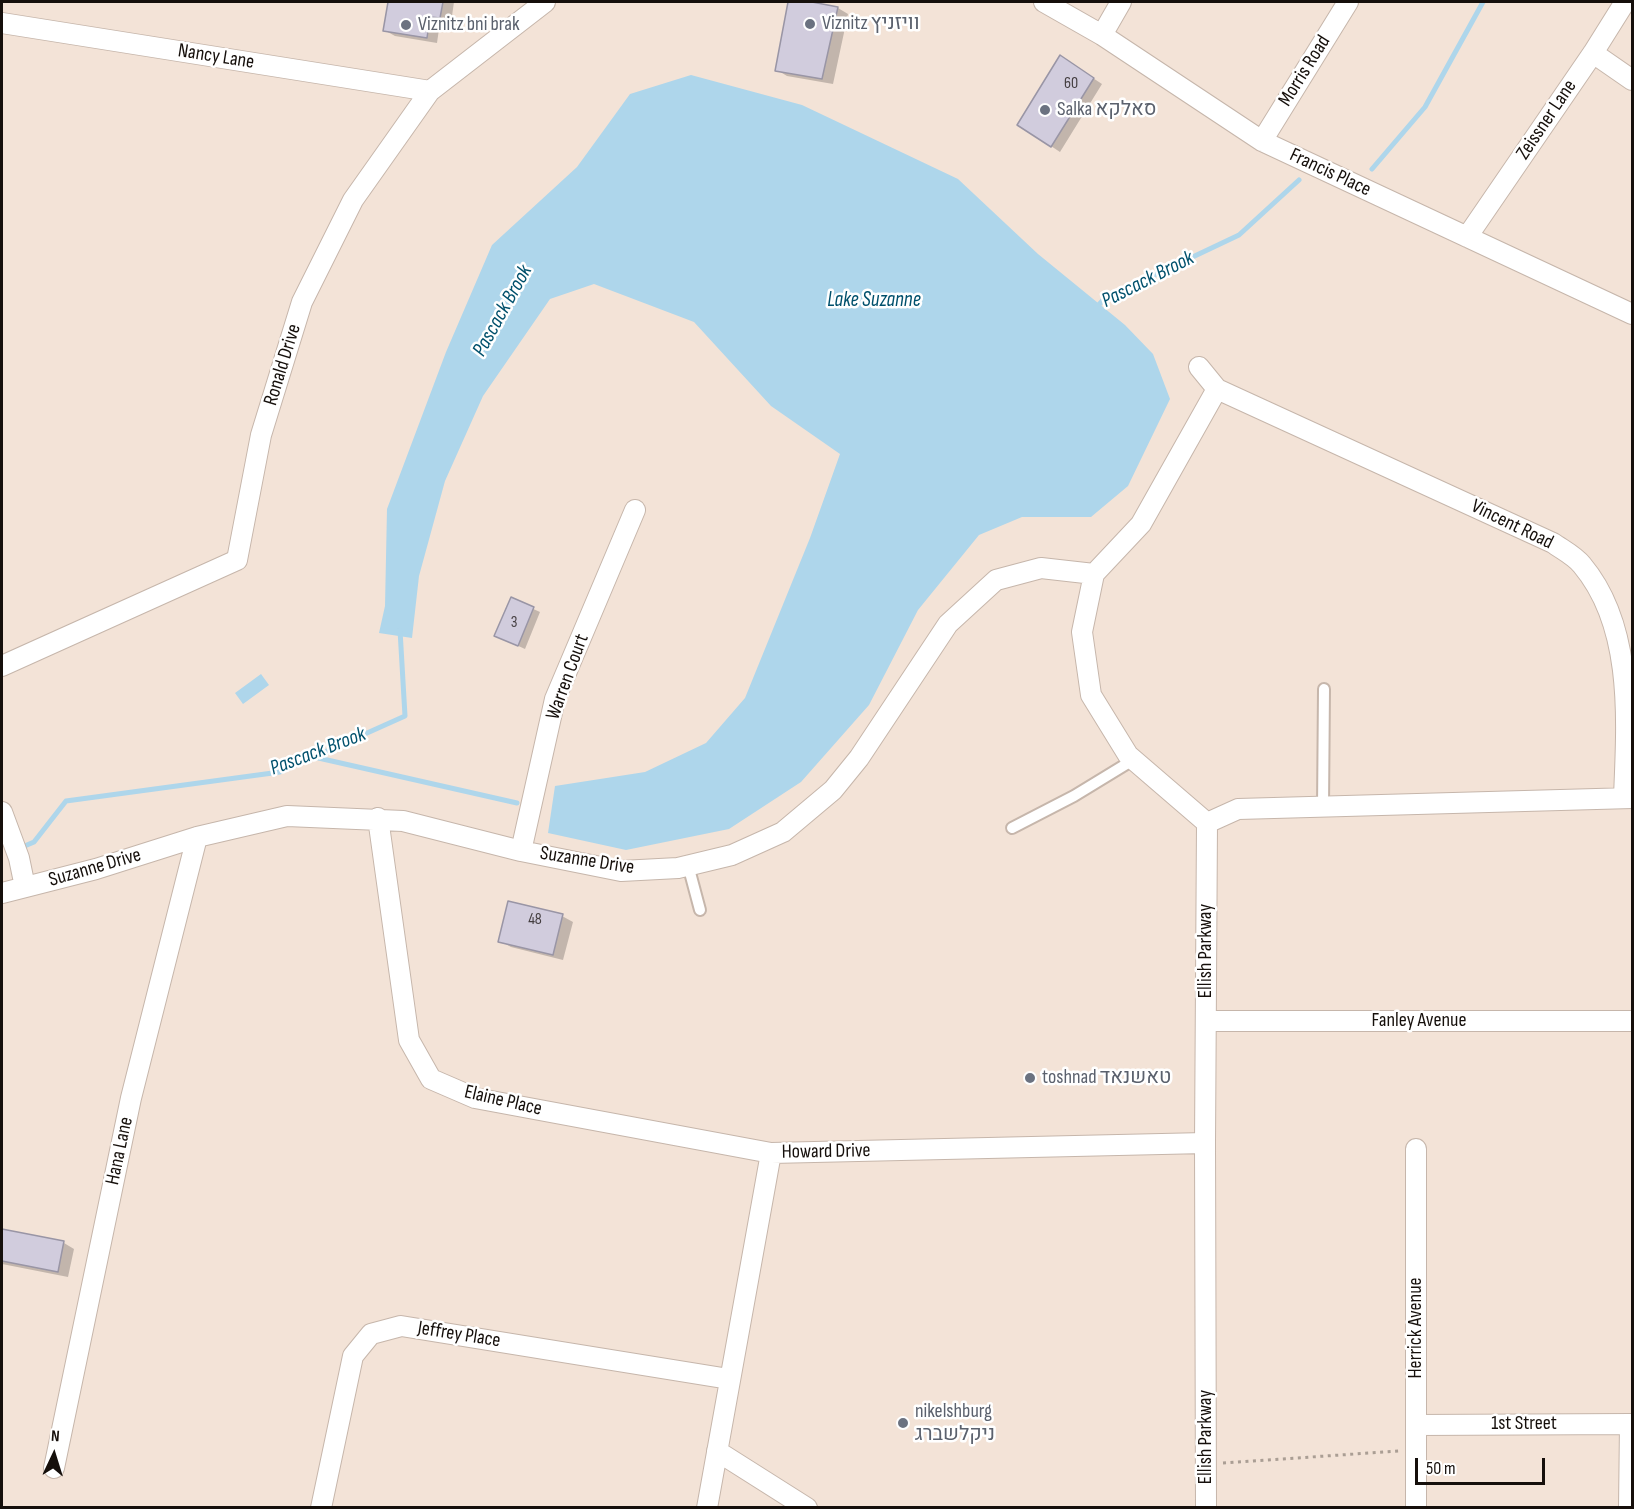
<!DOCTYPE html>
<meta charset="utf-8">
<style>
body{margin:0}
#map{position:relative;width:1634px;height:1509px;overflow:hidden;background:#f3e3d7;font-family:"Sofia Sans Condensed",sans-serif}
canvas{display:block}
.frame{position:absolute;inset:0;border:3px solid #150f0b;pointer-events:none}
.north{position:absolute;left:24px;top:1425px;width:60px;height:60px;-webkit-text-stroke:4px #fff;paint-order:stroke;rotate:4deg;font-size:16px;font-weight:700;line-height:24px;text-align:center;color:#150f0b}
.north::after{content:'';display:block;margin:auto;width:21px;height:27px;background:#150f0b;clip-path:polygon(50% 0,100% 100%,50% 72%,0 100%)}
.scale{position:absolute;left:1415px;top:1458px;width:130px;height:27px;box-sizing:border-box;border:3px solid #150f0b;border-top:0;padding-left:8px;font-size:18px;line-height:21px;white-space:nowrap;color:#150f0b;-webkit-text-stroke:4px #fff;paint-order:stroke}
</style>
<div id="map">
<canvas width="1634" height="1509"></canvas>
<div class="frame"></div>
<div class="north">N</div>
<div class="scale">50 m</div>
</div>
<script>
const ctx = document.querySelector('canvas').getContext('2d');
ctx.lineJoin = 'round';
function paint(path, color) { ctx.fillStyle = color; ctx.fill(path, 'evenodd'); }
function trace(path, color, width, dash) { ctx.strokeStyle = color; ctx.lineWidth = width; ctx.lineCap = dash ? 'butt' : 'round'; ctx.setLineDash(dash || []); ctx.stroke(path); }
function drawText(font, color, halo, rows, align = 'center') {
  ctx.font = font + ' "Sofia Sans Condensed",Heebo,sans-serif'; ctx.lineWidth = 5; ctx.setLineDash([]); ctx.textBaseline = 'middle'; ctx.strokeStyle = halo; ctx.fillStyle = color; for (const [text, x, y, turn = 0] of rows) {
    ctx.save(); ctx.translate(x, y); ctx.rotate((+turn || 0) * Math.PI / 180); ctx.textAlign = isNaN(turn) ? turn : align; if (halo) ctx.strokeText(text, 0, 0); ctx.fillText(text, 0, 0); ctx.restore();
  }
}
const water = new Path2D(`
 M691,75l111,30 156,74 80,75 87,71 28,29 17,45 -42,87 -37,31h-69l-43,18 -61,75 -49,95 -68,77 -72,47 -103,21 -78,-17 7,-47 90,-14 61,-29 39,-45 65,-160 30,-84 -69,-48 -77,-84 -100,-38 -44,15 -67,97 -38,85 -26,95 -7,62 -33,-5 6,-27 2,-97 59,-157 46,-107 85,-78 53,-73z
 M261,674l8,11 -26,19 -8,-11z`);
const shadow = new Path2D(`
 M389,2h65l-3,21 -11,-1 -3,21 -42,-7 -11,-6z
 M790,2h14l34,6 10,6 -15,70 -46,-8 -10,-6z
 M1070,63l32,21 -42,68 -9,-6z
 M511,599l29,13 -15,37 -22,-10z
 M562,916l11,6 -10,38 -52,-13 -11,-6z
 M2,1230l62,13 10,6 -6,28 -66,-13z`);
const stream = new Path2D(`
 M1372,169l53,-62 58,-105
 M1096,308l8,-9 135,-64 60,-55
 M314,757l203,46
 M20,848l14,-6 32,-41 214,-29 125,-56 -5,-86`);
const building = new Path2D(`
 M388,2h55l-3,16 -10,-1 -3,21 -44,-7z
 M788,2h24l26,5 -16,72 -47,-8z
 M1060,55l34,23 -43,69 -34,-22z
 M511,597l23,10 -16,39 -24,-10z
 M508,901l55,13 -10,41 -55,-13z
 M2,1229l62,12 -6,31 -56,-11z`);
const path = new Path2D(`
 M1223,1463l176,-12`);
const service = new Path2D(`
 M1323,807l1,-118
 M1012,828l62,-32 59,-36
 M688,865l12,45`);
const minor = new Path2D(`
 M1044,2l58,33 160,106 370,173
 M2,23l428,68
 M1102,35l19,-33
 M1593,53l39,27
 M1262,141l86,-139
 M1467,237l126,-184 32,-51
 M1199,367l18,22
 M2,666l235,-106 24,-125 41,-133 51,-102 77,-109 115,-89
 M2,812l17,46 6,29
 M378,818l31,222 22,39 44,19 296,55
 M1207,823l-79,-68 -37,-60 -9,-63 12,-58 47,-50 76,-135 336,154c10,7 22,13 29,22 52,62 45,156 42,232
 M1207,823l31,-14 394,-11
 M521,851l34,-152 80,-189
 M2,893l94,-24 101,-32 90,-21 116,5 118,30 100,20 57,-3 54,-13 51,-23 50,-42 26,-32 89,-134 48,-44 45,-12 53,6
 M1206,1021h426
 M1416,1425l216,-1
 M717,1451l90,57
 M54,1468l77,-370 66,-261
 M321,1508l32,-152 18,-22 30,-8 328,53
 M707,1508l64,-355 434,-10
 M1206,1508l-1,-365 2,-320
 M1416,1508v-359
 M1629,1508l1,-84`);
const markers = [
 [810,24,6,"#6b7280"],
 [406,25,6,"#6b7280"],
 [1045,110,6,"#6b7280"],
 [1030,1078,6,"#6b7280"],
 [903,1423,6,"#6b7280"]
];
const numberNames = [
 ["60",1071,84],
 ["3",514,623],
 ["48",535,920]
];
const worshipNames = [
 ["Viznitz וויזניץ",822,24],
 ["Viznitz bni brak",418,25],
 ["Salka סאלקא",1057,110],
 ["toshnad טאשנאד",1042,1078],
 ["nikelshburg",915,1412],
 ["ניקלשברג",915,1435]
];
const streetNames = [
 ["Nancy Lane",216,57,9],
 ["Morris Road",1305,71,-58],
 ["Zeissner Lane",1547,120,-56],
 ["Francis Place",1330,173,25],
 ["Ronald Drive",283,365,-73],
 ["Vincent Road",1512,525,26],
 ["Warren Court",568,677,-70],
 ["Suzanne Drive",587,861,9],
 ["Suzanne Drive",95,868,-16],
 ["Ellish Parkway",1206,951,-90],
 ["Fanley Avenue",1419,1021],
 ["Elaine Place",503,1101,13],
 ["Hana Lane",120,1151,-78],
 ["Howard Drive",826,1152,-1],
 ["Herrick Avenue",1416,1328,-90],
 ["Jeffrey Place",459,1335,9],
 ["1st Street",1524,1424],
 ["Ellish Parkway",1206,1437,-90]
];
const waterNames = [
 ["Pascack Brook",1148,280,-27],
 ["Lake Suzanne",874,301],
 ["Pascack Brook",503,311,-61],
 ["Pascack Brook",318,752,-21]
];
paint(water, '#aed6eb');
paint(shadow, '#0003');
trace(stream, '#aed6eb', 5);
paint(building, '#d1ccdd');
trace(building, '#9995a5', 1.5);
trace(service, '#c6b6ab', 14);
trace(minor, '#c6b6ab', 22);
trace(path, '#aa9e94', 3, [3, 4.5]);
trace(service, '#fff', 10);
trace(minor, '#fff', 20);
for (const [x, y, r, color] of markers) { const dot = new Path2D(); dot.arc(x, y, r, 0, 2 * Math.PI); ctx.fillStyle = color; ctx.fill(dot); trace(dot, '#fff', 2); }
drawText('16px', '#443e40', null, numberNames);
drawText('20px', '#5b616d', '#fff', worshipNames, 'left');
drawText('20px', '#150f0b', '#fff', streetNames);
drawText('italic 21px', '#00506c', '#fff', waterNames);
</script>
